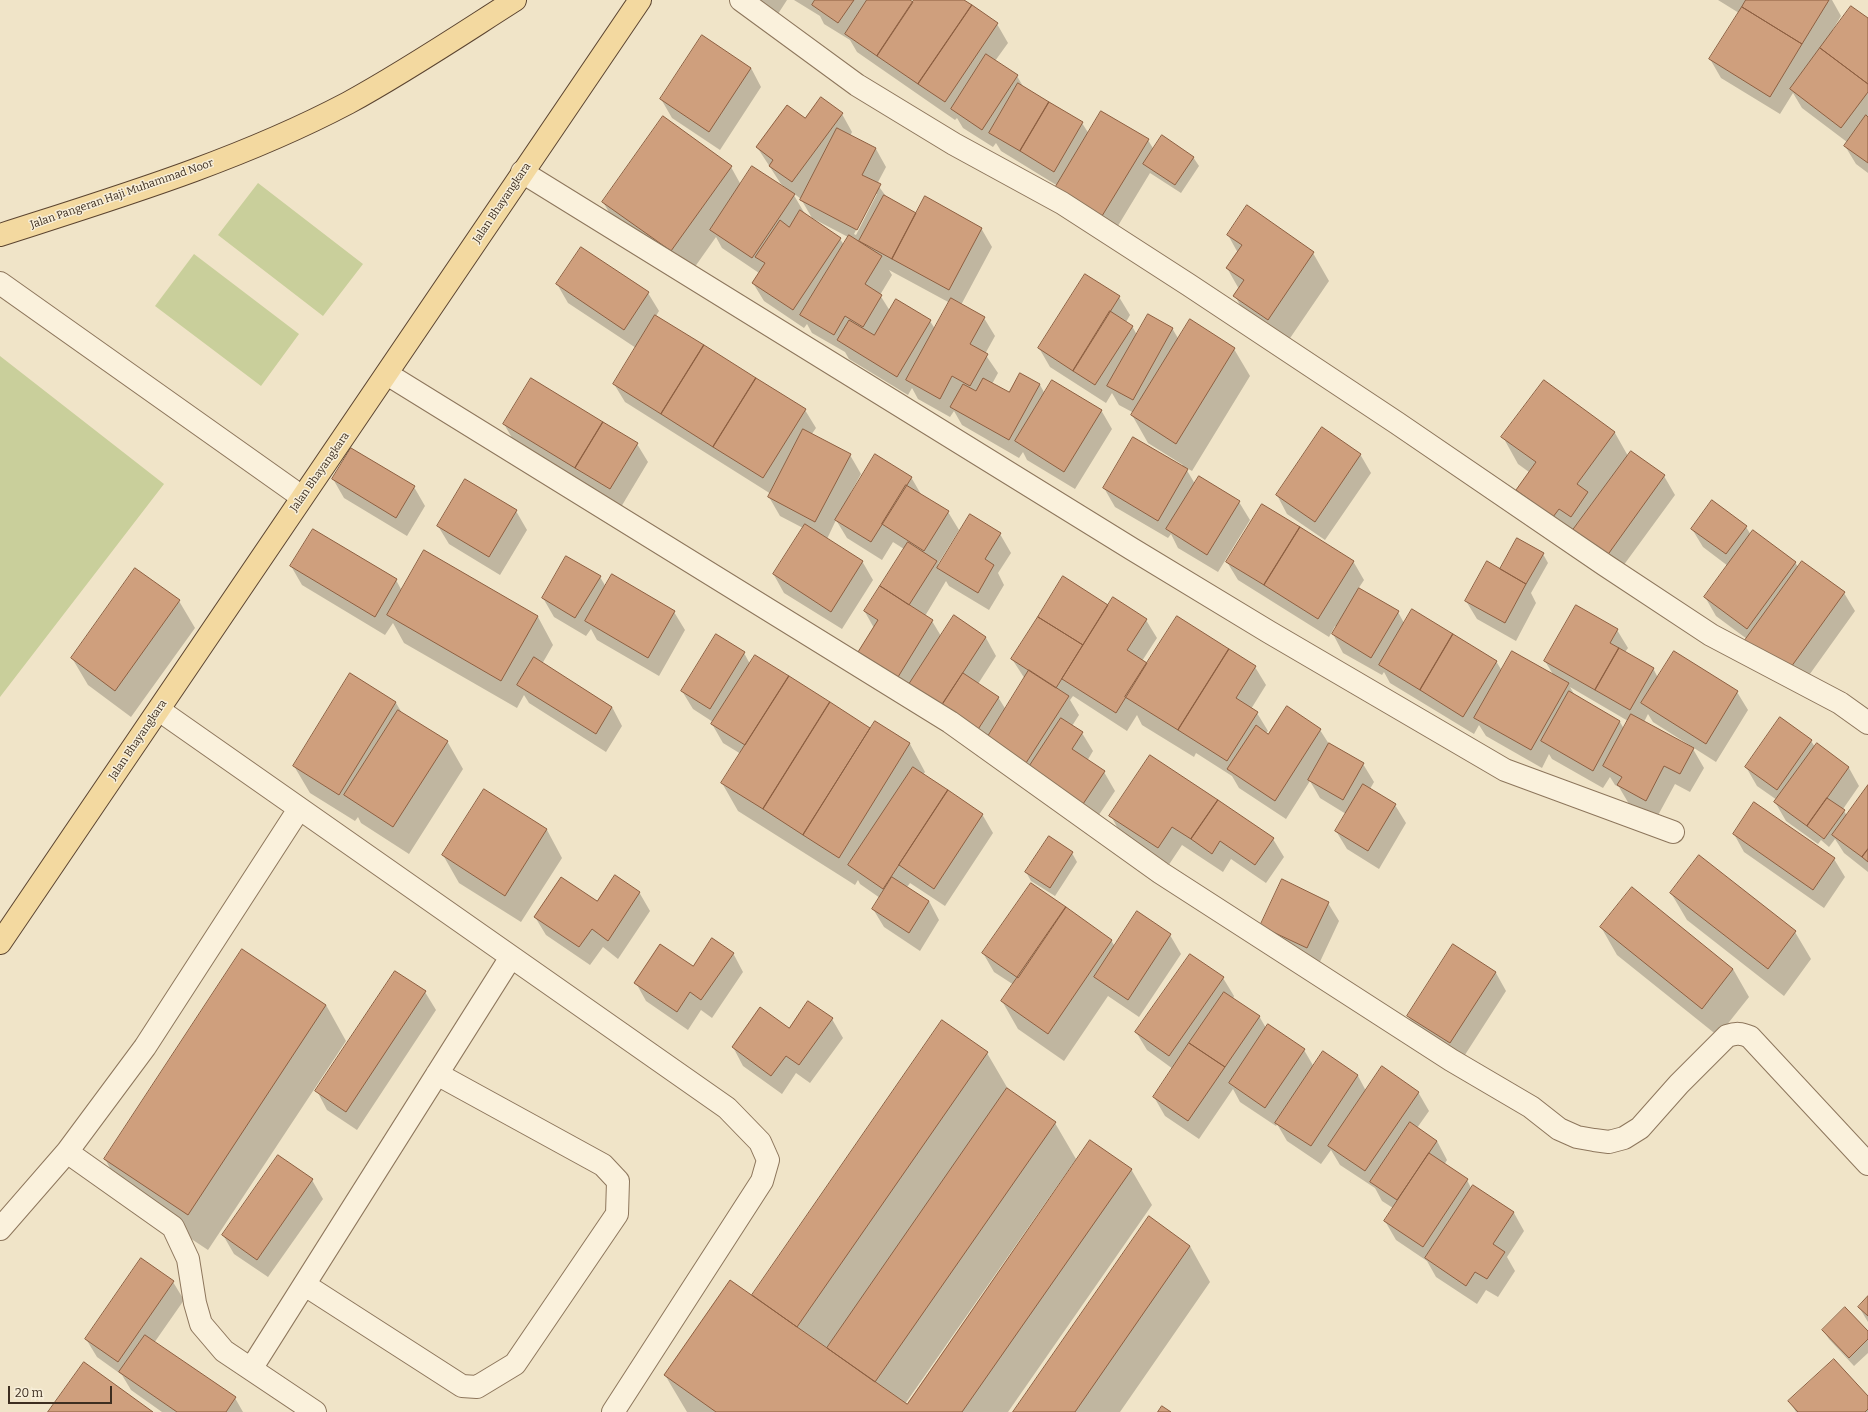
<!DOCTYPE html>
<style>
body{margin:0}
#map{position:relative;width:1868px;height:1412px;overflow:hidden;background:#f0e4c8;font-family:Bitter,serif}
canvas{display:block}
.scale{position:absolute;left:8px;top:1386px;width:104px;height:18px;box-sizing:border-box;border:2px solid #3d2e20;border-top:0;padding-left:5px;font-size:12px;line-height:14px;white-space:nowrap;color:#3d2e20;-webkit-text-stroke:3px #f7eed8;paint-order:stroke}
</style>
<div id="map">
<canvas width="1868" height="1412"></canvas>
<div class="scale">20 m</div>
</div>
<script>
const ctx = document.querySelector('canvas').getContext('2d');
ctx.lineJoin = 'round';
function paint(path, color) { ctx.fillStyle = color; ctx.fill(path, 'evenodd'); }
function trace(path, color, width, dash) { ctx.strokeStyle = color; ctx.lineWidth = width; ctx.lineCap = dash ? 'butt' : 'round'; ctx.setLineDash(dash || []); ctx.stroke(path); }
function drawText(font, color, halo, rows, align = 'center') {
  ctx.font = font + ' Bitter,serif'; ctx.lineWidth = 3; ctx.setLineDash([]); ctx.textBaseline = 'middle'; ctx.strokeStyle = halo; ctx.fillStyle = color; for (const [text, x, y, turn = 0] of rows) {
    ctx.save(); ctx.translate(x, y); ctx.rotate((+turn || 0) * Math.PI / 180); ctx.textAlign = isNaN(turn) ? turn : align; if (halo) ctx.strokeText(text, 0, 0); ctx.fillText(text, 0, 0); ctx.restore();
  }
}
const green = new Path2D(`
 M258,183l105,81 -40,52 -105,-81z
 M194,254l105,80 -38,52 -106,-80z
 M0,356l164,128 -164,213z`);
const shadow = new Path2D(`
 M750,0h37l-11,17z
 M794,0h114l5,3 2,-3h47l35,24 11,19 -13,18 22,15 7,12 58,35 7,11 59,6 6,10 39,7 6,9 -18,27 -31,-20 -37,61 -55,-48 -57,-35 -5,-8 -3,4 -30,-19 -6,-10 -2,2 -98,-68 -7,-12 -26,-16 -4,-8z
 M1718,0h114l9,16 -9,15 1,1 35,-13v154l-12,-9 -11,-18 2,-4 -45,-34 -9,-15 -13,21 -59,-36 -11,-19 29,-46z
 M751,68l10,19 -41,63 -48,-32 -11,-19z
 M842,114l10,18 -2,4 26,13 10,18 -9,17 11,15 29,15 64,14 11,19 -31,58 23,13 11,18 -10,18 13,19 -6,11 17,9 11,-19 20,11 5,9 56,16 11,19 -37,60 -48,-29 -4,-8 -4,6 -57,-33 -8,-14 -4,6 -32,-18 -6,-11 -4,7 -59,-36 -4,-7 -33,-19 -5,-9 -3,4 -40,-27 -11,-18 6,-10 -37,-25 -6,-11 -29,41 -68,-49 -16,-27 128,-35 10,18 45,5 1,-1 -6,-5 -24,-37 48,-28zM792,192l9,7 11,19 36,19 -4,8 -4,-6 -35,-25zM875,194h2l-21,41 -2,-1zM889,270l61,33 -15,26 -5,-8 -40,-10 -10,-16 12,-20z
 M1247,207l66,46 16,28 -45,66 -34,-24 -15,-27 4,-7 -12,-21 11,-15 -10,-18z
 M557,284l91,9 11,18 -3,5 149,94 11,18 -5,7 39,20 11,19 -11,20 1,1 60,-18 11,19 26,16 11,18 -21,34 1,3 31,-51 30,18 11,19 -13,20 6,12 -15,25 -40,-24 -3,-5 -21,35 7,5 9,15 13,-20 32,22 10,18 -18,28 20,13 8,13 19,-31 -13,-20 51,-82 46,29 37,14 11,18 -15,23 5,4 108,2 11,18 -15,24 6,4 11,18 -2,2 3,2 51,-5 9,14 34,20 11,18 -4,7 25,16 11,18 -27,46 -32,-20 -11,-18 10,-17 -26,-16 -10,-17 -24,38 -47,-31 -7,-12 -36,-23 -2,4 -52,-32 -5,-10 -10,16 -54,-35 -3,4 9,15 -7,11 10,7 11,18 -6,10 17,11 11,19 -23,34 -222,-154 -11,-19 15,-24 -9,-16 39,-63 -11,-7 -11,18 -35,-22 -11,-18 -9,19 35,22 11,19 -31,49 -58,-36 -10,-18 29,-47 -23,-12 -11,-19 2,-3 -146,-92 -11,-18 22,-36 -68,-45z
 M1119,297l11,18 -4,7 6,4 5,9 35,-7 7,12 55,9 16,27 -58,95 -7,-4 10,17 44,18 11,18 -32,52 -40,-24 -7,-14 -3,4 -53,-31 -11,-19 79,-23 -35,-22 -16,-28 2,-2 -15,-8 -7,-12 -6,10 -56,-36 -11,-19z
 M1544,381l71,52 13,23 3,-4 33,24 11,19 -60,82 -82,-60 -16,-27 12,-18 -11,-8 -15,-27z
 M504,424l133,20 11,18 -27,45 -106,-64z
 M1360,454l11,19 -46,67 -38,-26 -10,-19z
 M333,479l81,8 11,19 -18,30 -63,-38z
 M465,480l51,31 11,19 -27,45 -51,-31 -11,-18z
 M1712,502l34,25 5,8 44,27 3,5 46,26 11,18 -58,81 -50,-53 -31,-23 -11,-19 23,-31 -25,-19 -11,-18z
 M424,552l114,65 15,28 -11,19 70,43 10,19 -16,26 -77,-49 -5,-8 -7,13 -113,-65 -11,-20 -8,12 -83,-50 -11,-19 105,14 6,11z
 M1543,554l5,9 -17,30 5,10 -20,38 -39,-22 -11,-18z
 M1353,561l11,19 -6,9 40,23 6,11 92,38 6,10 52,5 -9,-15 72,-31 11,18 -3,4 28,16 5,10 79,14 11,18 -32,52 -63,-40 -5,-8 -4,8 49,27 11,19 -14,24 -15,-8 -19,35 -27,-15 -10,-17 -4,-2 -5,-8 -7,11 -51,-29 -3,-5 -7,14 -56,-32 -7,-11 -5,9 -84,-51 -6,-11 -2,3 -39,-22 -10,-19 4,-7 -2,-1 -6,11 -91,-57 -11,-18zM1570,687l58,34 -4,8 -4,-7 -45,-26z
 M600,577l6,10 68,25 11,18 -26,46 -62,-36 -6,-11 -5,7 -32,-19 -11,-19z
 M179,601l16,27 -64,89 -43,-32 -16,-27z
 M744,653l6,11 38,13 83,53 4,-8 35,22 15,28 -2,3 59,39 11,19 -48,73 -35,-23 -3,4 22,14 10,19 -19,31 -36,-24 -11,-18 7,-11 -20,-14 -2,-4 -3,5 -117,-74 -16,-28 19,-29 -18,-11 -11,-19 1,-2 -20,-13 -11,-18z
 M350,674l46,29 6,10 45,28 16,28 -54,85 -48,-31 -3,-6 -3,4 -45,-28 -16,-27z
 M1811,741l4,6 2,-2 32,23 10,18 -16,23 4,7 21,-29v85l-24,-19 -9,-14 -6,8 -8,-7 -3,4 -32,-23 -11,-19 2,-2 -20,-14 -11,-19z
 M484,790l63,40 15,28 -41,64 -62,-39 -16,-28z
 M1755,803l79,56 11,18 -21,31 -80,-56 -10,-18z
 M1111,816l162,23 11,18 -18,26 -35,-24 -8,13 -41,-27 -14,21 -47,-32z
 M1072,853l5,9 -22,34 -24,-15 -5,-9z
 M1699,856l96,76 16,27 -27,37 -97,-76 -16,-27z
 M639,892l11,19 -32,48 -15,-12 -13,18 -44,-30 -11,-18z
 M1328,903l11,18 -21,45 -57,-40z
 M1137,913l33,22 11,19 -42,63 -31,-21 -44,65 -46,-32 -16,-28 12,-16 -20,-13 -11,-19 128,-13 4,7z
 M1601,927l132,42 16,28 -31,39 -101,-81z
 M1454,946l42,27 10,18 -45,70 -42,-27 -11,-18z
 M733,953l10,19 -31,46 -11,-8 -13,20 -42,-29 -10,-18 57,-15z
 M1190,955l33,23 11,18 -1,3 26,17 7,12 38,22 10,17 10,-14 34,23 8,15 52,1 11,19 -12,17 20,13 10,19 -3,5 23,15 4,8 2,-2 41,27 10,18 -17,26 8,14 -17,26 -12,-7 -9,14 -41,-27 -9,-16 -31,-21 -11,-19 8,-13 -11,-7 -7,-13 -35,-23 -9,-15 -10,14 -34,-23 -10,-17 -1,2 -36,-24 -7,-13 -34,50 -34,-23 -11,-19 19,-28 -26,-19 -11,-18z
 M425,992l11,18 -79,120 -30,-20 -10,-19z
 M326,1005l20,36 -138,209 -83,-55 -20,-36z
 M832,1019l11,19 -33,45 -14,-10 -14,21 -39,-28 -10,-19 56,-18z
 M943,1022l44,31 21,36 47,34 21,36 -171,245 2,1 224,-236 21,36 -144,207h-321l-22,-37 87,-79z
 M312,1180l11,19 -55,78 -34,-23 -11,-19z
 M1190,1246l20,36 -90,130h-106z
 M173,1282l11,18 -30,43 81,55 8,14h-81l-31,-22 -9,-15 -25,-18 -11,-18z
 M1868,1298v24l-9,-15z
 M1823,1330l45,2v21l-14,13 -25,-27z
 M1868,1398v14h-72l-6,-10z`);
const building = new Path2D(`
 M815,0h39l-16,23 -26,-18z
 M867,0h43l3,2 -36,54 -32,-22z
 M914,0h50l8,5 -54,79 -41,-28z
 M1746,0h83l-27,44 -60,-37z
 M972,5l26,18 -53,79 -27,-18z
 M1851,6l17,12v66l-48,-36z
 M1742,7l60,37 -32,53 -61,-38z
 M702,35l49,33 -42,64 -49,-33z
 M1820,48l48,36v8l-27,36 -51,-39z
 M986,54l32,21 -36,55 -31,-21z
 M1018,83l31,19 -29,49 -31,-18z
 M821,97l22,16 -51,69 -23,-16 4,-6 -17,-13 31,-42 18,13z
 M1049,102l34,20 -29,50 -34,-21z
 M1101,111l48,28 -47,77 -47,-28z
 M1866,115l2,2v46l-24,-17z
 M663,116l69,50 -61,85 -69,-49z
 M837,128l39,20 -14,27 19,9 -24,46 -57,-30z
 M1162,135l32,22 -19,28 -32,-21z
 M752,166l43,28 -43,64 -42,-28z
 M884,195l32,18 -24,46 -33,-18z
 M925,196l57,32 -33,62 -57,-31z
 M1247,205l67,47 -46,68 -35,-24 11,-16 -18,-12 16,-23 -15,-10z
 M800,210l41,28 -48,72 -41,-27 13,-20 -10,-6 25,-37 9,7z
 M849,235l33,21 -17,28 17,11 -19,32 -18,-11 -11,19 -34,-20z
 M581,247l68,45 -25,38 -68,-46z
 M1085,274l35,22 -47,75 -35,-23z
 M951,298l34,19 -15,27 18,10 -18,32 -18,-10 -12,23 -34,-19z
 M896,299l35,21 -34,57 -60,-37 12,-20 25,15z
 M1110,311l23,15 -38,59 -22,-14z
 M1148,314l25,14 -40,72 -26,-14z
 M655,315l49,30 -43,69 -48,-30z
 M1190,319l45,29 -59,96 -45,-29z
 M704,345l52,33 -43,69 -52,-33z
 M1020,373l20,11 -31,56 -59,-33 13,-23 13,7 7,-13 26,14z
 M531,378l72,44 -28,46 -72,-44z
 M756,378l50,31 -43,69 -50,-31z
 M1052,380l50,30 -38,62 -49,-31z
 M1544,380l71,52 -38,52 11,8 -17,25 -12,-8 -6,8 -37,-27 20,-28 -35,-25z
 M603,422l35,21 -28,46 -35,-21z
 M1322,427l39,27 -46,68 -39,-27z
 M803,429l48,25 -36,68 -47,-25z
 M1133,437l55,32 -30,52 -55,-33z
 M351,448l64,38 -19,32 -64,-39z
 M1631,451l34,24 -61,85 -34,-26z
 M875,454l37,23 -41,65 -36,-22z
 M1199,476l41,25 -33,54 -41,-26z
 M465,479l52,31 -28,47 -52,-31z
 M906,485l43,26 -25,40 -42,-27z
 M1712,500l35,26 -21,28 -35,-25z
 M1262,504l38,23 -36,58 -38,-23z
 M970,514l31,19 -16,26 9,6 -16,28 -41,-25z
 M805,524l58,37 -32,51 -58,-38z
 M1300,527l54,34 -36,58 -54,-34z
 M313,529l84,50 -22,38 -85,-51z
 M1753,530l43,32 -49,67 -43,-32z
 M1517,538l27,15 -18,31 -26,-15z
 M908,542l29,19 -28,44 -29,-19z
 M424,550l114,66 -37,65 -114,-66z
 M566,556l35,20 -26,42 -33,-20z
 M1487,561l39,23 -21,39 -40,-22z
 M1802,561l43,31 -59,82 -43,-31z
 M135,568l45,32 -65,91 -44,-33z
 M612,574l63,37 -27,47 -63,-37z
 M1063,576l45,29 -25,40 -45,-28z
 M880,586l53,34 -35,57 -40,-25 20,-32 -14,-9z
 M1359,588l40,23 -28,47 -39,-24z
 M1113,597l34,22 -20,31 20,13 -31,50 -54,-34z
 M1576,605l42,24 -8,14 9,5 -24,42 -51,-29z
 M1412,609l41,25 -33,56 -41,-25z
 M954,615l32,22 -48,74 -32,-22z
 M1177,616l52,33 -51,81 -53,-33z
 M1038,617l45,28 -27,43 -45,-29z
 M716,634l29,18 -35,57 -29,-18z
 M1453,634l44,27 -34,56 -43,-27z
 M1619,648l35,20 -24,42 -35,-20z
 M1229,649l27,17 -20,32 22,14 -31,49 -49,-31z
 M1512,651l57,32 -38,67 -57,-32z
 M1674,651l64,40 -32,53 -65,-41z
 M755,655l34,21 -44,69 -34,-21z
 M534,657l78,50 -16,27 -79,-49z
 M1029,670l40,26 -43,67 -39,-25z
 M350,673l46,29 -57,93 -46,-29z
 M963,673l36,24 -24,37 -37,-23z
 M789,676l41,26 -67,107 -42,-26z
 M1569,691l51,30 -27,50 -52,-30z
 M830,702l40,26 -67,107 -40,-26z
 M1287,706l34,23 -46,72 -48,-32 29,-44 12,9z
 M398,710l50,31 -55,86 -49,-32z
 M1631,714l63,34 -14,26 -16,-8 -18,35 -29,-16 5,-8 -19,-11z
 M1780,717l32,23 -35,50 -32,-23z
 M1061,718l22,14 -11,17 33,22 -24,36 -54,-37z
 M875,721l35,22 -71,115 -36,-23z
 M1329,743l35,20 -21,37 -35,-20z
 M1817,743l32,24 -42,59 -33,-24z
 M1150,755l68,45 -27,39 -19,-12 -14,21 -49,-32z
 M913,767l35,23 -65,99 -35,-24z
 M1363,784l33,20 -28,47 -33,-20z
 M1868,785v64l-6,8 -30,-22z
 M484,789l63,40 -42,67 -63,-41z
 M948,790l35,24 -49,75 -35,-24z
 M1827,798l18,12 -21,29 -17,-13z
 M1218,800l56,38 -19,27 -35,-24 -8,13 -21,-15z
 M1754,802l81,56 -22,32 -80,-56z
 M1049,836l24,16 -23,36 -25,-16z
 M1868,849v13l-6,-5z
 M1699,855l97,76 -28,38 -98,-76z
 M615,875l25,17 -32,49 -16,-12 -13,18 -45,-30 27,-40 36,24z
 M892,877l37,24 -20,32 -37,-24z
 M1282,879l47,23 -22,46 -47,-22z
 M1031,883l35,24 -48,71 -36,-25z
 M1632,887l101,82 -31,40 -102,-82z
 M1066,907l46,33 -64,94 -47,-33z
 M1137,911l34,23 -43,66 -34,-23z
 M712,938l22,15 -33,47 -11,-8 -13,20 -43,-29 26,-39 33,22z
 M1453,944l43,28 -46,71 -43,-27z
 M242,949l84,56 -138,210 -84,-56z
 M1190,954l34,23 -55,79 -34,-24z
 M395,971l31,20 -80,121 -31,-21z
 M1224,992l36,24 -35,51 -36,-24z
 M808,1001l25,17 -34,47 -13,-9 -15,20 -39,-29 28,-40 29,21z
 M942,1020l46,32 -191,275 -45,-32z
 M1268,1024l37,25 -40,59 -36,-25z
 M1189,1043l36,24 -37,54 -35,-24z
 M1323,1051l35,24 -47,71 -36,-23z
 M1382,1066l37,26 -54,79 -37,-25z
 M1007,1088l49,34 -181,260 -48,-34z
 M1410,1122l27,19 -40,59 -27,-18z
 M1090,1140l42,29 -170,243h-246l-52,-37 66,-95 177,124z
 M1429,1153l39,26 -45,68 -39,-26z
 M278,1155l35,24 -56,81 -35,-25z
 M1473,1185l41,27 -21,32 12,8 -18,27 -12,-7 -9,14 -41,-28z
 M1149,1216l41,30 -115,166h-62z
 M141,1258l33,23 -56,81 -33,-23z
 M1868,1296v20l-10,-9z
 M1845,1307l23,24v8l-19,19 -27,-28z
 M145,1335l91,62 -10,15h-49l-58,-40z
 M1834,1359l34,37v13l-3,3h-67l-10,-11z
 M84,1362l69,50h-105z
 M1162,1406l9,6h-13z`);
const minor = new Path2D(`
 M741,0l116,85 97,59 108,59 127,82 208,138 208,142 106,70 129,68 28,20
 M522,172l610,377 137,83 236,138 168,62
 M0,283l302,214
 M387,374l563,348 211,151 290,187 80,47 28,22 18,8 17,3 15,2 15,-4 16,-10 39,-44 48,-48c9,-3 14,-3 23,1l118,127
 M159,710l568,398 33,34 8,18 -6,21 -149,231
 M67,1152l106,75 15,32 7,44 6,21 23,27 91,61
 M0,1229l67,-77 78,-105 154,-238
 M305,1285l157,101 15,1 38,-23 102,-150 1,-33 -15,-16 -166,-91
 M251,1369l260,-412`);
const major = new Path2D(`
 M0,235c118,-38 238,-74 348,-132 57,-31 112,-68 167,-103
 M0,943l640,-943`);
const streetNames = [
 ["Jalan Pangeran Haji Muhammad Noor",122,194,-19],
 ["Jalan Bhayangkara",502,203,-56],
 ["Jalan Bhayangkara",320,472,-55],
 ["Jalan Bhayangkara",138,740,-56]
];
paint(green, '#c9cf9b');
paint(shadow, '#0003');
paint(building, '#cf9f7d');
trace(building, '#8d5f41', 1);
trace(minor, '#8d765c', 24);
trace(major, '#5b4430', 24);
trace(minor, '#faf1dc', 22);
trace(major, '#f3d9a0', 22);
drawText('11px', '#3d2e20', '#f7eed8', streetNames);
</script>
